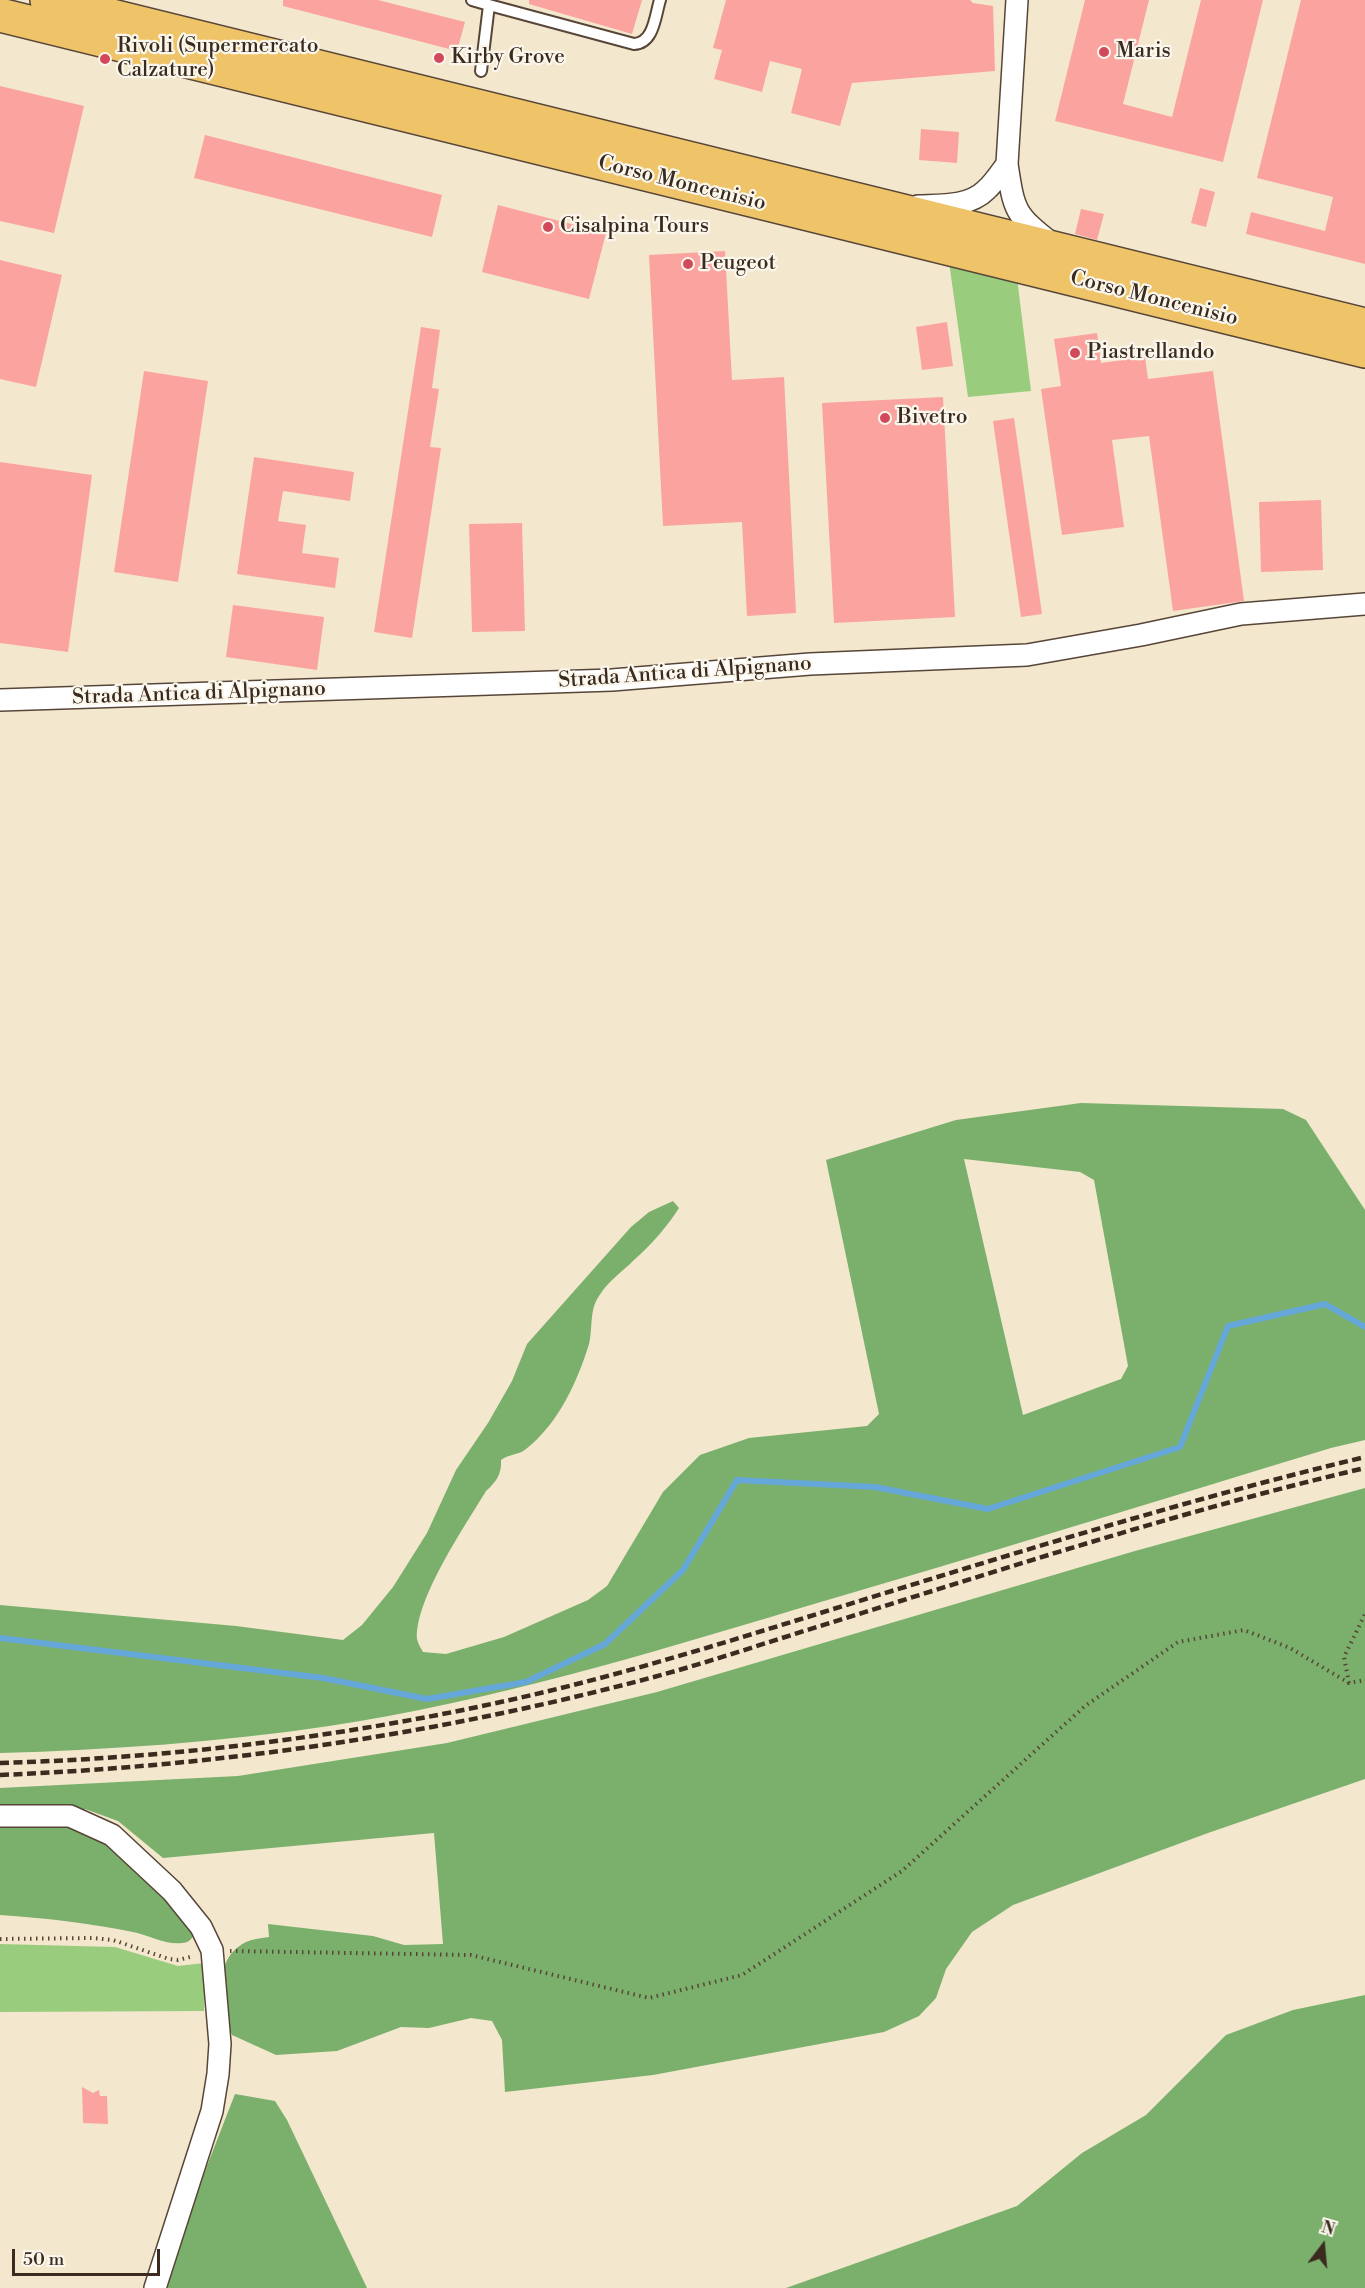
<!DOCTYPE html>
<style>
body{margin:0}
#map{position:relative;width:1365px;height:2288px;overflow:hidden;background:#f3e7ce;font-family:"Libre Bodoni",serif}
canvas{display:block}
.north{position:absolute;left:1293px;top:2216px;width:60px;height:60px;-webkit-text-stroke:4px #fbf7ec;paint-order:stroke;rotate:16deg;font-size:16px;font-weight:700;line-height:24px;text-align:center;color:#3b2a1e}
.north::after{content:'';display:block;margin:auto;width:21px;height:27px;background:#3b2a1e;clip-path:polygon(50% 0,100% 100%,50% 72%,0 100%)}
.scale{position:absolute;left:12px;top:2249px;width:148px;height:27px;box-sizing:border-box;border:3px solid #3b2a1e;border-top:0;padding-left:8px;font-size:18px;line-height:21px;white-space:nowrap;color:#3b2a1e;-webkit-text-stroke:4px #fbf7ec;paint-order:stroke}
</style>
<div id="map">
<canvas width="1365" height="2288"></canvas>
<div class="north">N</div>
<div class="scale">50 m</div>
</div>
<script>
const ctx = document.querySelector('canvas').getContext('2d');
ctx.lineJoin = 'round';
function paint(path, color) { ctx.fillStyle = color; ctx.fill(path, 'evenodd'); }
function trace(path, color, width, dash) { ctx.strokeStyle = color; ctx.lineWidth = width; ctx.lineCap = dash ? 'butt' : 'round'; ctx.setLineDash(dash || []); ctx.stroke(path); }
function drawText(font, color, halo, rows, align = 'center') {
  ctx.font = font + ' "Libre Bodoni",serif'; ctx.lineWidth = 4.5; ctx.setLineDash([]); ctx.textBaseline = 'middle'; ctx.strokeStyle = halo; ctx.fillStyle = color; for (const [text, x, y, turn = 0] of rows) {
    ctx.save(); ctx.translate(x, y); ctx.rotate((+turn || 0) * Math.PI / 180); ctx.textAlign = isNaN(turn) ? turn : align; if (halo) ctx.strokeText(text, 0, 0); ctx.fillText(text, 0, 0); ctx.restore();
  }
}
const green = new Path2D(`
 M949,262l68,16 14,113 -63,6z
 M0,1944l115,3 63,19 26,-3v48l-204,1z`);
const forest = new Path2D(`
 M1081,1103l202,6 23,11 59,90v230l-34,8c-178,54 -355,109 -534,161 -153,46 -309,93 -468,117 -108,16 -219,24 -329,27v-148l236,21 107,14 19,-15 31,-38 34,-54 29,-63 32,-47 24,-42 15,-37 104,-117 18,-15 24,-11 6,7c-12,19 -28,37 -45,52 -12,12 -26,21 -35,36 -10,14 -6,33 -10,48 -12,39 -31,80 -63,105 -7,6 -17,5 -25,11 1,14 -5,22 -15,31 -21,35 -71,108 -69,148 1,5 4,9 6,13l23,2 58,-17 84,-37 19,-14 56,-94 37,-37 49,-17 118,-12 12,-12 -53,-254 130,-40zM964,1159l116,13 14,8 34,186 -7,13 -98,36z
 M1365,1488v291l-157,54 -195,72 -41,27 -26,37 -10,29 -17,18 -35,16 -231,43 -148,17 -3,-52 -10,-19 -21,-3 -42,10 -28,-1 -64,24 -61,4 -44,-20c-9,-31 -22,-75 14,-93 7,-3 16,-4 23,-5l-1,-13 105,12 31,9 39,-1 -9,-111 -271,25 -45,-37 -33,-12 2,17 47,35 62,72c-4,5 -7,10 -14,10 -17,2 -33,-8 -49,-11 -45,-9 -88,-14 -133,-17v-127l238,-12 209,-33 210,-51 478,-141z
 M1365,1995v293h-579l231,-82 65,-53 64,-38 80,-80 67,-25z
 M235,2094l40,7 12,19 80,168h-204l26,-76z`);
const stream = new Path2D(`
 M0,1638l323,40 104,21 99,-17 79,-38 78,-74 54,-90 138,7 113,22 192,-62 48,-121 97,-22 40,23`);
const building = new Path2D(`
 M283,0h95l87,22 -8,29 -174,-45z
 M529,0h113l-10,34 -103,-30z
 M726,0h244l3,3 20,3 2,65 -143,12 -12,43 -49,-13 11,-44 -32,-8 -8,31 -48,-13 8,-29 -9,-2z
 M1085,0h64l-26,104 49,13 29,-117h62l-40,162 -168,-41z
 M1301,0h64v264l-119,-30 5,-22 74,19 8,-34 -76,-19z
 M0,86l84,20 -30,127 -54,-12z
 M921,129l38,3 -2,31 -38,-3z
 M205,135l237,60 -10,42 -238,-59z
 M1200,188l15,4 -9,35 -15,-4z
 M498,205l108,28 -17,66 -107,-27z
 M1081,209l23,5 -7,26 -22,-6z
 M725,251l7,129 52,-3 12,236 -49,3 -5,-94 -79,4 -14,-271z
 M0,260l62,15 -26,112 -36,-8z
 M947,322l6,44 -31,4 -6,-43z
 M421,327l19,3 -8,58 7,1 -9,58 11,1 -29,190 -38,-6z
 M1097,333l4,30 44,-6 3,22 65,-8 31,230 -71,10 -24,-175 -37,4 12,87 -62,8 -21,-146 20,-3 -7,-47z
 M144,371l64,10 -30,201 -64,-10z
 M943,397l12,220 -121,6 -12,-220z
 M1014,418l28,196 -21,3 -28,-196z
 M254,457l100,15 -4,29 -67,-10 -5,30 28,4 -4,28 37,5 -4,30 -98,-14z
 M0,462l92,13 -24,177 -68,-9z
 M1321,500l2,70 -62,2 -2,-70z
 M522,523l3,108 -53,1 -3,-108z
 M233,605l91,12 -7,53 -91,-13z
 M82,2087l11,6 6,-3 1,6h7l1,28 -25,-1z`);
const path = new Path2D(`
 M1349,1683l-5,-26 21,-43
 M0,1939l93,-1 20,2 56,19 9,1 16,-4
 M230,1951l241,4 178,43 93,-23 160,-104 183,-165 93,-64 66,-12 46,18 59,35 16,-3`);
const lane = new Path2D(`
 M472,0l17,5
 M481,71l8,-66 145,39c20,-1 21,-28 26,-44`);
const street = new Path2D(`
 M1007,164l10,-164
 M918,206c23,-1 51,1 68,-16 8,-7 15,-18 21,-26 7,46 7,50 44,79
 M0,700l612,-20 198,-16 217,-9 114,-20 100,-21 124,-10
 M0,1816h70l42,19 60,56 29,36 11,23 8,94 -2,30 -6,37 -57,177`);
const primary = new Path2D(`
 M47,0l1318,325
 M0,15l1365,336`);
const rail = new Path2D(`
 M0,1763c171,-5 343,-26 510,-63 118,-26 232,-63 346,-98 169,-52 337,-104 509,-145
 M0,1775c221,-9 440,-41 654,-98 59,-16 117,-36 176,-54 177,-55 354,-113 535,-155`);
const markers = [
 [1104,52,6,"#d1495b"],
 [439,58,6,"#d1495b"],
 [105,59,6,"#d1495b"],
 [548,227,6,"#d1495b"],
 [688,264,6,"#d1495b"],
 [1075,353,6,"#d1495b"],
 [885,418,6,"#d1495b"]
];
const poiNames = [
 ["Rivoli (Supermercato",117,47],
 ["Calzature)",117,71],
 ["Maris",1116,52],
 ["Kirby Grove",451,58],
 ["Cisalpina Tours",560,227],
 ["Peugeot",700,264],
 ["Piastrellando",1087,353],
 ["Bivetro",897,418]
];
const streetNames = [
 ["Corso Moncenisio",682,184,14],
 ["Corso Moncenisio",1154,299,14],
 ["Strada Antica di Alpignano",685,673,-4],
 ["Strada Antica di Alpignano",199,694,-2]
];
paint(green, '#99cc7d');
paint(forest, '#7ab06c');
trace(stream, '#66a7da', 6);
paint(building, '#fba49f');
trace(lane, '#574638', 14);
trace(street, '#574638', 24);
trace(primary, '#574638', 36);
trace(path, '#574638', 4, [1.5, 4.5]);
trace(lane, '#fff', 10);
trace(street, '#fff', 21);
trace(primary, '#efc469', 33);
trace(rail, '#3b2a1e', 4.5, [9, 4.5]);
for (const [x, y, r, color] of markers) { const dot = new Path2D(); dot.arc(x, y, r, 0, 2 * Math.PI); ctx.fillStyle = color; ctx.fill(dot); trace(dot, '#fbf7ec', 2); }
drawText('21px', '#3b2a1e', '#fbf7ec', poiNames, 'left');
drawText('21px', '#3b2a1e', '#fbf7ec', streetNames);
</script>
